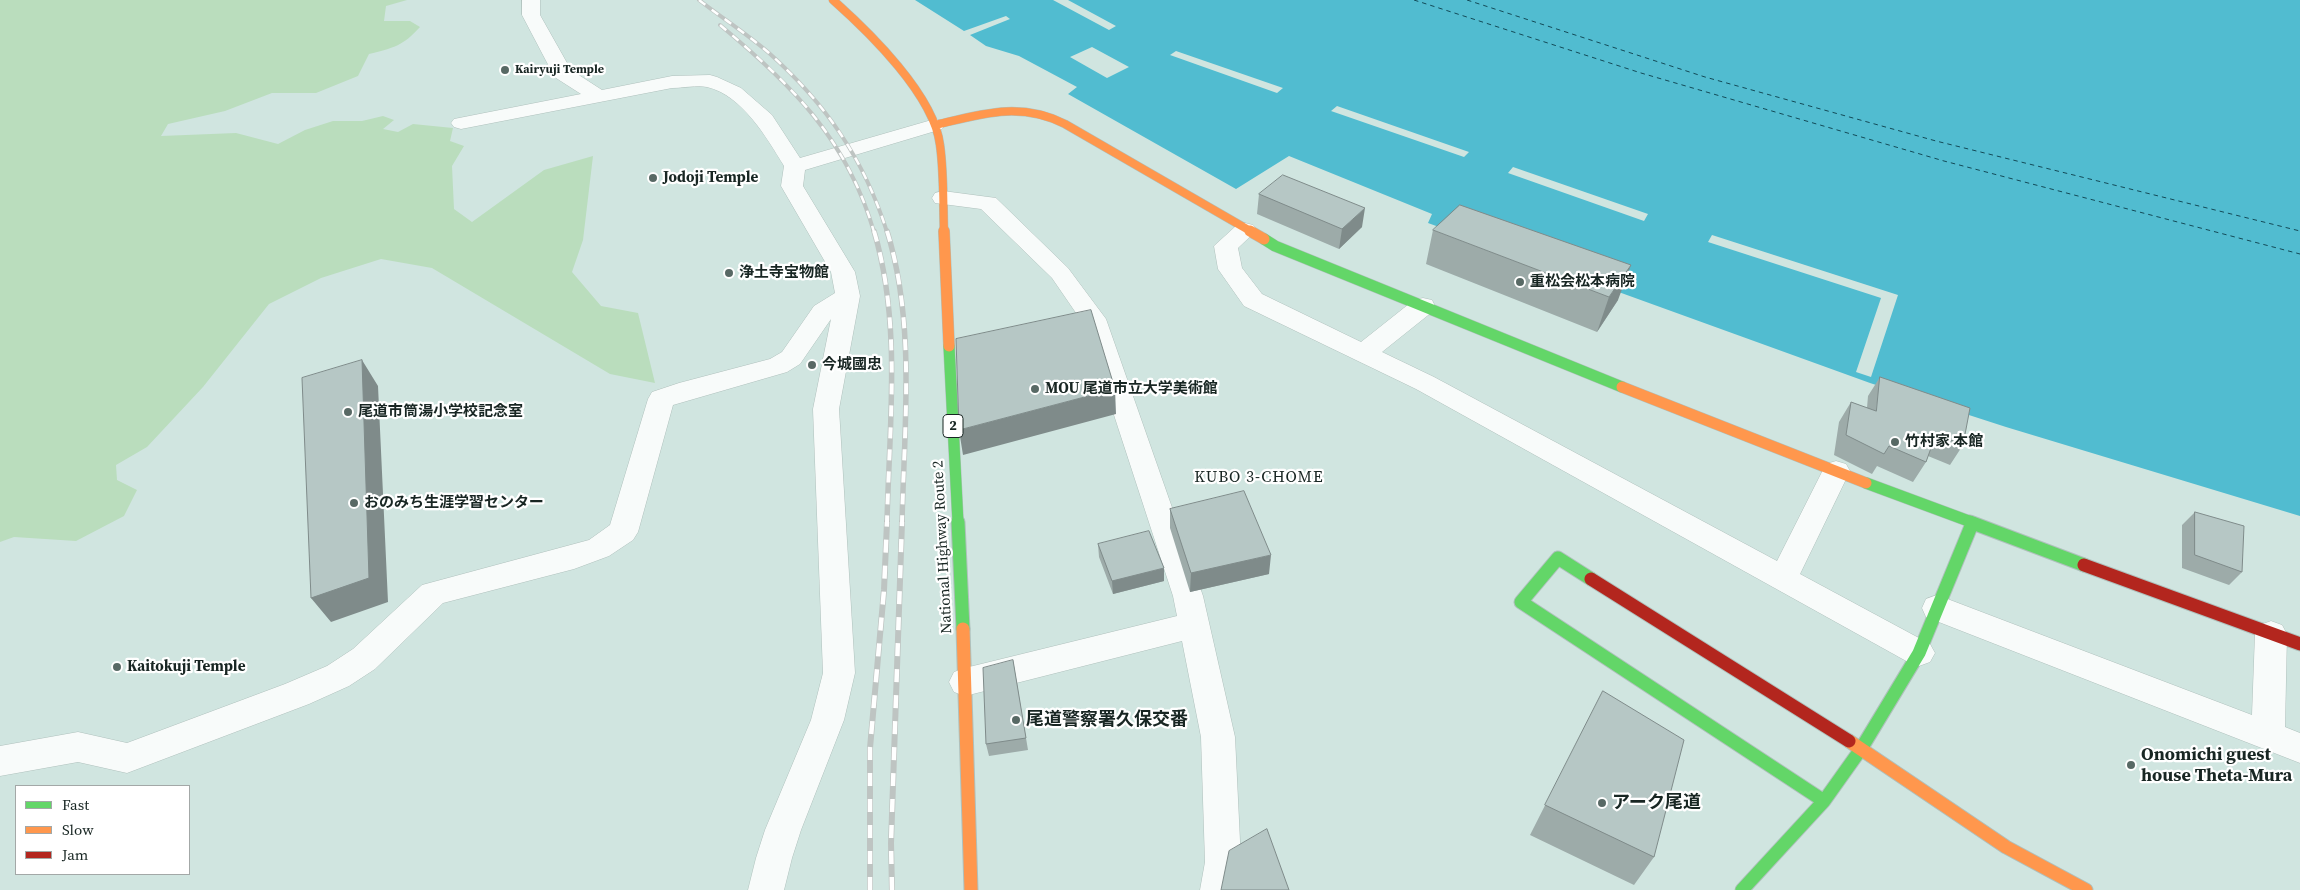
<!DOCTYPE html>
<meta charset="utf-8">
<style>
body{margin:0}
#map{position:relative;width:2300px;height:890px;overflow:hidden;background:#d0e5e0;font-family:"Source Serif 4",serif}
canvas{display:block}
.legend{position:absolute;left:15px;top:785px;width:175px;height:90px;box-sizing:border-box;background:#fff;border:1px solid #a3a8a7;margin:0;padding:6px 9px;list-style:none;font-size:15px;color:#182623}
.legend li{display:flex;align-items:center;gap:10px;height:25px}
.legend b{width:25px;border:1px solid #a3a8a7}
</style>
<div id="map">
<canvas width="2300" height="890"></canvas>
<ul class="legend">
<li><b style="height:6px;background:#63d668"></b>Fast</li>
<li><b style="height:6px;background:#ff974d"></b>Slow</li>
<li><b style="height:6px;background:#b3261e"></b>Jam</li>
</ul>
</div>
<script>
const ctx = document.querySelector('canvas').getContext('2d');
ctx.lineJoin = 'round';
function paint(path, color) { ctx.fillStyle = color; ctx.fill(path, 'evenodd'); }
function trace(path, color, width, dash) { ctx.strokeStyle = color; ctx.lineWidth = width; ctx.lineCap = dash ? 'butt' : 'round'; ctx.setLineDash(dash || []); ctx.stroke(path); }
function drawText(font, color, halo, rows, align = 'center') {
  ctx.font = font + ' "Source Serif 4","Noto Sans JP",serif'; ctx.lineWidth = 4.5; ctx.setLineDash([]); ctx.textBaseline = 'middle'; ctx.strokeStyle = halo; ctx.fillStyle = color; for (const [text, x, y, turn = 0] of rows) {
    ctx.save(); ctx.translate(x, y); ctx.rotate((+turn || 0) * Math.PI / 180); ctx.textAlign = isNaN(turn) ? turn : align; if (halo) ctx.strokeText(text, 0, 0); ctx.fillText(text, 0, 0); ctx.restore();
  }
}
const green = new Path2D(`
 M0,0h407l-21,6 -2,15h26l10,6c-17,19 -27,21 -51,27l-11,22 -42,17h-44l-47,18 -57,13 -7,12 75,-3 42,11 27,-14 28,-9h29l21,-5 11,4 -11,9 15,3 15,-8 40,4 -3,13 14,5 -12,20 2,43 18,13 72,-52 49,-14 -10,84 -11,32 29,34 37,7 17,70 -45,-9 -178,-106 -51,-9 -60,19 -52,26 -66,83 -56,60 -31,18 1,15 20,10 -13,26 -48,25 -62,-4 -14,5z`);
const water = new Path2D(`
 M915,0h1385v516l-294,-89 -136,-44 -442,-160 4,-9 -143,-58 -53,33 -168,-95 9,-7 -58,-31 -33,-10 -16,-11 40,-16 -4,-3 -42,15z`);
const pier = new Path2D(`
 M1053,0h15l48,26 -7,4z
 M1092,47l37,20 -22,11 -37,-21z
 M1176,51l107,37 -6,5 -107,-38z
 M1337,106l132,46 -5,5 -133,-46z
 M1513,167l135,47 -4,7 -136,-48z
 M1712,235l186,60 -27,82 -15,-5 25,-74 -173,-56z`);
const ferry = new Path2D(`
 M1414,0l227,73 303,88 356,93
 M1467,0l238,77 231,64 364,90`);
const street = new Path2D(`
 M522,0h18v15l31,55 31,20 70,-14 38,-1 7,2 24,11 31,27 28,43 135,-39 7,2 3,4 -3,4 -137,41 -2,16 52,86 5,24 -21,113 16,264 -11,47 -43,110 -9,28 -8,32h-36l8,-32 9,-28 46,-110 12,-47 -10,-264 18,-90 -31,45 -13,8 -114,33 -35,127 -5,8 -24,16 -35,13 -131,34 -68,66 -26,17 -40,18 -182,69 -49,-11 -78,14v-30l78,-14 49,11 158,-59 42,-18 26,-17 69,-64 167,-45 21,-15 38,-126 4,-7 27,-9 91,-24 12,-7 32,-46 21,-13 -4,-21 -50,-86 3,-20c-17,-28 -42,-71 -77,-79 -10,-2 -24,1 -35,1l-211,41 -7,-2 -3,-4 3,-4 127,-25 -25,-16 -3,-4 -31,-59z
 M943,191l53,7 72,70 38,51 97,277 32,141 6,125 -5,28h-36l5,-28 -4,-125 -19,-96 -217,55 -11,-4 -5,-10 5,-10 11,-4 212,-52 -4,-20 -88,-270 -33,-48 -71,-69 -46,-6 -3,-5 3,-5z
 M1245,223l8,2 4,5 -19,18 4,20 20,26 99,48 53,-42 9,-2 9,2 3,6 -3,6 -50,40 52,25 343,184 49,-97 10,-3 10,3 4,7 -50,103 130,70 5,9 -5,9 -11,4 -11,-4 -492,-273 -172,-83 -26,-37 -4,-23 23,-21z
 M1937,595l315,120 3,-81 5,-9 11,-4 11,4 5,9 -2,93 15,6v30l-374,-146 -4,-9 4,-9z`);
const fastFar1 = new Path2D(`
 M1264,239l11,7 347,141
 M949,346l9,177
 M1866,483l108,40`);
const fast = new Path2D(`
 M958,522l5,107
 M1970,522l114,43
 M1591,579l-33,-21 -37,44 303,199
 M1742,890l82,-89 37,-52 58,-96 53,-129`);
const slowFar2 = new Path2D(`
 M833,0c36,32 101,95 107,145 4,28 3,58 4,87
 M935,125c46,-11 85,-24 130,-1l187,108`);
const slowFar1 = new Path2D(`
 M944,231l5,115
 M1250,231l14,8
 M1622,387l244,96`);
const slow = new Path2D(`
 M963,629l8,261
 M1849,741l157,106 80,43`);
const jam = new Path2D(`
 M2084,565l216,79
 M1591,579l258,162`);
const railFar2 = new Path2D(`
 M699,0c23,18 48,34 70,53 57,51 95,106 118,179
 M720,25c72,60 127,114 154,207`);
const railFar1 = new Path2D(`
 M874,231c28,94 15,195 13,292
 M887,231c29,93 17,197 15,292`);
const rail = new Path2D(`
 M870,890v-142l14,-158 3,-68
 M892,890l-1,-47 11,-321`);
const wall = new Path2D(`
 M1259,194l103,33 -23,22 -82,-35z
 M1433,230l185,70 -21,32 -171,-68z
 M1880,377l83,68 -13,20 -22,-9 -2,6 -13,20 -36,-16 -5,8 -38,-19 5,-33 12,-20 16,6 1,-12z
 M1170,509l99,65 -79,18 -20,-64z
 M2195,512l47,60 -13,13 -47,-17v-43z
 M1098,544l66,37 -51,13 -14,-37z
 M1013,660l15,90 -39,6 -3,-12z
 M1603,691l51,166 -20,28 -104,-50z`);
const shadedWall = new Path2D(`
 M1365,208l-3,19 -23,22 3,-20z
 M1631,265l-13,35 -21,32 12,-35z
 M362,360l16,26 10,216 -57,20 -20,-24z
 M1115,389l1,25 -153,41 -4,-25z
 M1271,555l-2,19 -79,18 1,-19z
 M1164,568v13l-51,13 -1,-13z`);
const building = new Path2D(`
 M1283,175l82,33 -23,21 -83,-35z
 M1460,205l171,60 -22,32 -176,-67z
 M1091,310l24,79 -156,41 -3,-91z
 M362,360l7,218 -58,20 -9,-220z
 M1880,377l90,31 -7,37 -27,-11 -10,28 -37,-16 -5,8 -38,-19 5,-33 25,9z
 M1244,491l27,64 -80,18 -21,-64z
 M2195,512l49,14 -2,46 -47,-17z
 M1149,531l15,37 -52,13 -14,-37z
 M1013,660l13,78 -40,6 -3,-76z
 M1603,691l81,49 -30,117 -109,-52z
 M1267,829l22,61h-68l8,-39z`);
const markers = [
 [505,70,5,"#586965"],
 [653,178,5,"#586965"],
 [729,273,5,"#586965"],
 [1520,282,5,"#586965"],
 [812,365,5,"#586965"],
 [1035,389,5,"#586965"],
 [348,412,5,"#586965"],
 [1895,442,5,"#586965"],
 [354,503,5,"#586965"],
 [117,667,5,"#586965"],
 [1016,720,5,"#586965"],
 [2131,765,5,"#586965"],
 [1602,803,5,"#586965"]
];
const farPoinames = [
 ["Kairyuji Temple",515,70]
];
const shields = [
 [953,426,20]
];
const shieldNames = [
 ["2",953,426]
];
const poiNames = [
 ["Jodoji Temple",663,178],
 ["浄土寺宝物館",739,273],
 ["重松会松本病院",1530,282],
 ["今城國忠",822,365],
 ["MOU 尾道市立大学美術館",1045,389],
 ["尾道市筒湯小学校記念室",358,412],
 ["竹村家 本館",1905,442],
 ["おのみち生涯学習センター",364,503],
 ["Kaitokuji Temple",127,667]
];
const streetNames = [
 ["National Highway Route 2",943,547,-93]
];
const neighbourhoodNames = [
 ["KUBO 3-CHOME",1259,478]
];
const nearPoinames = [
 ["尾道警察署久保交番",1026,720],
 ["Onomichi guest",2141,755],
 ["house Theta-Mura",2141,776],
 ["アーク尾道",1612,803]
];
paint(green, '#baddbd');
paint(water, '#51bcd0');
paint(pier, '#d0e5e0');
trace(ferry, '#134a57', 1, [4.5, 4]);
trace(street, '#afc0bc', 1);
trace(fastFar1, '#afc0bc', 12);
trace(fast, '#afc0bc', 15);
trace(slowFar2, '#afc0bc', 9);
trace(slowFar1, '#afc0bc', 12);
trace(slow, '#afc0bc', 15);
trace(jam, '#afc0bc', 15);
paint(street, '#f8fbfa');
trace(fastFar1, '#63d668', 11);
trace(fast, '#63d668', 13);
trace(slowFar2, '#ff974d', 8);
trace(slowFar1, '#ff974d', 11);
trace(slow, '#ff974d', 13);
trace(jam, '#b3261e', 13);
trace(railFar2, '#bec4c2', 4);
trace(railFar1, '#bec4c2', 5.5);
trace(rail, '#bec4c2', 6);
trace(railFar2, '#fff', 2.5, [8]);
trace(railFar1, '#fff', 4, [11]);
trace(rail, '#fff', 4.5, [13]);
paint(wall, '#9daba9');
paint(shadedWall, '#7f8b8a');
paint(building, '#b6c7c5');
trace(building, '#7f8b8a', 1);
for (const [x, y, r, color] of markers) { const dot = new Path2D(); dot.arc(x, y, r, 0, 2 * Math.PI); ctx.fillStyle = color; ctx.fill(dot); trace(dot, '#fff', 2); }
drawText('bold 12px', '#182623', '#fff', farPoinames, 'left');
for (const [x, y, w] of shields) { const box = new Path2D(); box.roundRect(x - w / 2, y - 11.5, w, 23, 4); ctx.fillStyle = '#fff'; ctx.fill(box); trace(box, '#182623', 1); }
drawText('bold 14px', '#182623', null, shieldNames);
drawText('bold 15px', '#182623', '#fff', poiNames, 'left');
drawText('15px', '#182623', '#fff', streetNames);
ctx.letterSpacing = '1px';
drawText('16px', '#182623', '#fff', neighbourhoodNames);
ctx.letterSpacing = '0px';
drawText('bold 18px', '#182623', '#fff', nearPoinames, 'left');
</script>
